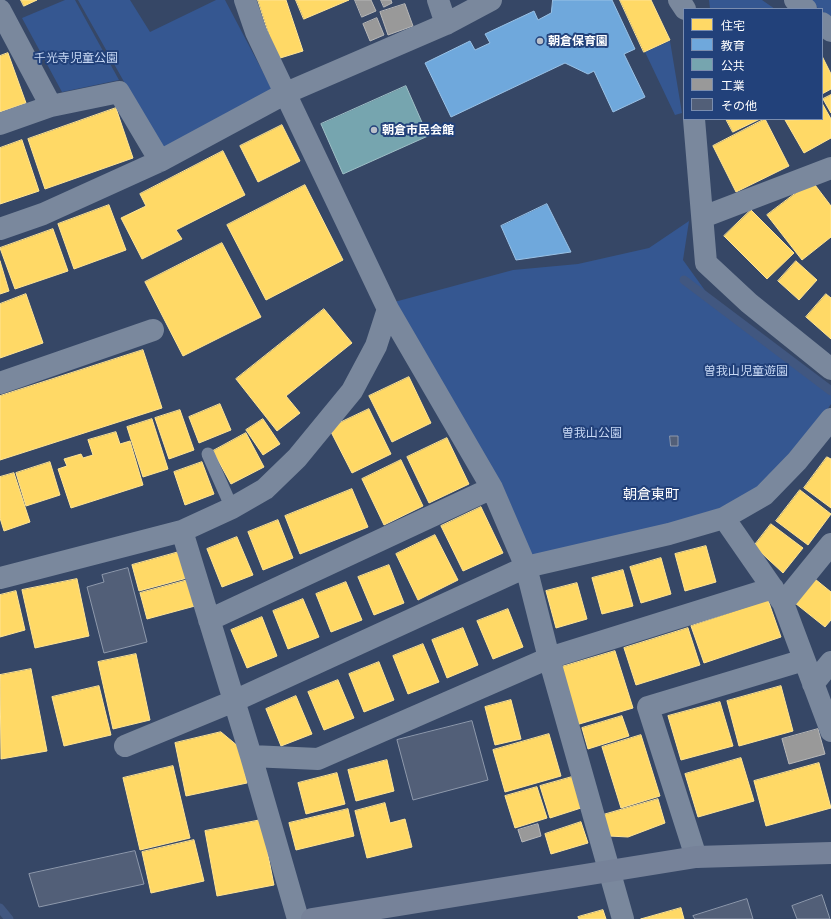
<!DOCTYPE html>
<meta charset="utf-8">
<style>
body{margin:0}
#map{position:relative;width:831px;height:919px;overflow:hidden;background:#364766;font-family:Ubuntu,"Noto Sans JP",sans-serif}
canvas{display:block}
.legend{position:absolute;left:683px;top:8px;width:140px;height:112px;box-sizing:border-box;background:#22417a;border:1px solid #7a8daf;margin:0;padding:5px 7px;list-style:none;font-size:12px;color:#fff}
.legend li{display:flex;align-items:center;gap:8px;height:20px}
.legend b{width:20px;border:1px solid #7a8daf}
</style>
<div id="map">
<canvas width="831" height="919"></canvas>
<ul class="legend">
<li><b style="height:11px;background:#ffd966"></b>住宅</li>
<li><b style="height:11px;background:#6fa8dc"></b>教育</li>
<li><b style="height:11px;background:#76a5af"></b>公共</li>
<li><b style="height:11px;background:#999"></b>工業</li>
<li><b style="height:11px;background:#525f78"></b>その他</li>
</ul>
</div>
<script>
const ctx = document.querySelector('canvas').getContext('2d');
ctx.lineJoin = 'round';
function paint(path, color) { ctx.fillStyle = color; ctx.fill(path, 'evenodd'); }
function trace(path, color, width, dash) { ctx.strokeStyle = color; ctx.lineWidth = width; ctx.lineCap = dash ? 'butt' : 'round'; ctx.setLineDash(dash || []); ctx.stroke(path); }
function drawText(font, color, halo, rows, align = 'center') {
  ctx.font = font + ' Ubuntu,"Noto Sans JP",sans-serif'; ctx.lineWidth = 4; ctx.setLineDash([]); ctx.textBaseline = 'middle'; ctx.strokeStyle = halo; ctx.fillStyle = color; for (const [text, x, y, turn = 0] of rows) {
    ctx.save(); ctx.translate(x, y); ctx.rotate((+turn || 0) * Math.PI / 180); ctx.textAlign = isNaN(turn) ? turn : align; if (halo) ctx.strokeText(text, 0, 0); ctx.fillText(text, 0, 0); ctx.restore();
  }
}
const green = new Path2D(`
 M65,0h10l44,80 -57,12 -40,-74z
 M78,0h52l20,32 66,-32h9l48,91 -110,60z
 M709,0h53l13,9h-65z
 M809,0h22v19l-9,-8v-2h-3z
 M670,41l12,72 -7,2 -30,-63z
 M689,221l-6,39 26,36 122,97v11l-15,23 -52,68 -238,72 -139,-263 126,-34 65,-6 71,-16z`);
const homes = new Path2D(`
 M21,0h16l-13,6z
 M258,0h28l17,51 -26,8z
 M296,0h53l-45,19z
 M620,0h31l19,40 -26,12z
 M8,53l18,50 -26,9v-56z
 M822,56l9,18v15l-9,5z
 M831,95v18l-8,-14z
 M822,103l9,16v19l-27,15 -19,-33 37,-1z
 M116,108l17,50 -88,31 -17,-50z
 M726,119h34l-27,13z
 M765,119l24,47 -53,26 -23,-46z
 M282,125l18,36 -42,21 -18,-36z
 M22,140l17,51 -39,13v-56z
 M223,151l22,44 -69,35 6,9 -40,20 -21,-41 25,-12 -6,-12z
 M812,181l19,25v31l-29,23 -35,-45z
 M305,185l38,75 -77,40 -39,-75z
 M109,205l17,45 -52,19 -16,-45z
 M751,210l43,43 -27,26 -43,-43z
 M53,229l15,42 -53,18 -15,-41z
 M222,243l39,74 -78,39 -38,-74z
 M0,261l9,30 -9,3z
 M796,261l21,19 -18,20 -21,-19z
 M26,294l17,49 -43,15v-54z
 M826,294l5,4v41l-25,-22z
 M324,309l28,34 -66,53 14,17 -23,18 -41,-52z
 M143,350l19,58 -162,52v-64z
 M409,377l22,46 -39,19 -23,-46z
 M220,404l11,26 -32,13 -10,-26z
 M369,409l22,45 -39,19 -23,-45z
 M180,410l14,40 -25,9 -14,-41z
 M152,419l16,50 -25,8 -16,-50z
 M263,419l17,25 -17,11 -17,-25z
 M116,432l4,12 10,-3 13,44 -72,23 -13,-39 9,-3 -3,-7 17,-5 2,4 10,-3 -5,-15z
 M246,433l18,34 -33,17 -18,-33z
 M447,438l22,46 -40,19 -22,-46z
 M827,457l4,2v49l-27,-20z
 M401,460l22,46 -39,19 -22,-46z
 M50,462l10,33 -34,11 -10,-33z
 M202,462l12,32 -29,11 -11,-33z
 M14,473l16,49 -26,9 -4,-13v-41z
 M352,489l16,38 -68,27 -15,-38z
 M800,490l31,24 -23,31 -32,-24z
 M481,507l22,46 -40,18 -22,-45z
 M278,520l15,38 -30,12 -15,-38z
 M771,524l32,24 -20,25 -29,-27z
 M435,535l23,45 -40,20 -22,-46z
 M237,537l16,38 -31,12 -15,-38z
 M706,546l10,36 -31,9 -10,-37z
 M179,552l8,26 -48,13 -7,-26z
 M661,558l10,36 -30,9 -11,-36z
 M389,565l15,38 -30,12 -16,-38z
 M623,570l10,36 -31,8 -10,-36z
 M77,579l12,57 -54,12 -13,-58z
 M815,579l16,13v28l-6,7 -30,-24z
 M188,580l7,26 -48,13 -7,-26z
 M346,582l16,38 -31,12 -15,-38z
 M577,583l10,36 -31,9 -10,-37z
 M16,591l9,39 -25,7v-42z
 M303,599l16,38 -31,12 -15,-38z
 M768,600l13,37 -77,26 -13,-37z
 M508,609l15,38 -30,12 -16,-38z
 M262,617l15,39 -30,12 -16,-38z
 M463,628l15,37 -31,13 -15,-38z
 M688,628l12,37 -64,20 -12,-37z
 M423,644l16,38 -31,12 -15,-38z
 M615,651l18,57 -57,17 -18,-57z
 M136,654l14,66 -37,9 -15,-67z
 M379,662l15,38 -30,12 -15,-38z
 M31,669l16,82 -46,8 -1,-84z
 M338,680l16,38 -30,12 -16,-38z
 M99,686l12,49 -47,11 -12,-49z
 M781,686l12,45 -54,15 -12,-45z
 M296,696l16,38 -31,12 -15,-37z
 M511,700l10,39 -26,6 -10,-38z
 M720,702l13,44 -52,14 -13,-44z
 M622,716l7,20 -41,13 -6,-21z
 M221,732l18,15 8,36 -61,13 -11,-53z
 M549,734l12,42 -56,16 -12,-42z
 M641,735l19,61 -39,12 -19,-61z
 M741,758l13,43 -56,16 -13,-43z
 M387,760l7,31 -38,10 -8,-31z
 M819,763l12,45 -65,18 -12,-45z
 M173,766l17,72 -50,12 -17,-72z
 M337,773l8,31 -39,10 -8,-31z
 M572,777l9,31 -31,10 -10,-32z
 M537,787l10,31 -32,10 -10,-32z
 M658,799l7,24 -37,14 -19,-1 -6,-21z
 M385,803l5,20 15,-4 7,28 -45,11 -12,-47z
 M348,809l6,27 -58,14 -7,-27z
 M261,820l13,65 -57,11 -12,-65z
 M581,822l7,21 -37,11 -6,-20z
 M194,840l10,41 -53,12 -9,-41z
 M681,908l3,11h-43z
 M603,910l3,9h-27l-1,-2z`);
const schools = new Path2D(`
 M553,0h59l23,49 -11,5 21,43 -32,15 -19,-41 -6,3 -23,-11 -114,54 -26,-54 45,-22 5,9 15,-7 -5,-9 49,-23 4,9 13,-7z
 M547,204l24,48 -55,8 -15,-34z`);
const public = new Path2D(`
 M406,86l22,50 -85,38 -22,-50z`);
const industry = new Path2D(`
 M355,0h16l5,11 -14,6z
 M381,0h10l1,3 -8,4z
 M405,4l8,22 -25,9 -8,-23z
 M377,18l7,17 -14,6 -7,-17z
 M818,729l7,25 -36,10 -7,-25z
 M538,824l3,12 -19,6 -4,-12z`);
const stream = new Path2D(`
 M684,280l147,111
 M0,908l9,11`);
const building = new Path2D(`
 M670,436h8v10h-7z
 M128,568l19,74 -43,11 -17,-66 17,-5 -2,-7z
 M472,721l16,59 -75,20 -16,-60z
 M135,851l9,33 -105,23 -10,-33z
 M822,895l8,24h-33l-5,-13z
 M747,899l6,20h-58l-2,-3z`);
const lane = new Path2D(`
 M208,454l24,54`);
const street = new Path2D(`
 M245,0l11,32 132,277 104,179 34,79 23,91 74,261
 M438,0l8,24
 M679,0l6,9
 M795,0l11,9
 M0,10l51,96 68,-14 41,69
 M822,23l9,8
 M694,119l12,144 43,40 82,66
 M0,124l51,-18
 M703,217l128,-49
 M0,229l43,-15 117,-53 126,-68 160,-69 45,-24
 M0,383l153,-53
 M724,518l59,85 48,128
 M182,531l69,225 47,163
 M0,578l182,-47 50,-23 33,-19 32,-31 55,-67 24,-45 12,-37
 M783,603l48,-59
 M209,620l283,-132
 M813,684l18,-22
 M125,746l109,-45 292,-134 143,-33 55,-16 40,-23 33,-34 34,-42
 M251,756l67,3 231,-101 224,-70
 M696,857l-48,-150 156,-47`);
const secondary = new Path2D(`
 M312,919l384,-62 135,-4`);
const markers = [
 [540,41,4,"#b9bfc9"],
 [374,130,4,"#b9bfc9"]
];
const poiNames = [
 ["朝倉保育園",548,41],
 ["朝倉市民会館",382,130]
];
const parkNames = [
 ["千光寺児童公園",76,58],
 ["曽我山児童遊園",746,371],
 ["曽我山公園",592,433]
];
const quarterNames = [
 ["朝倉東町",651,494]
];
paint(green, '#355791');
paint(homes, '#ffd966');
trace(homes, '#ffe494', 1);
paint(schools, '#6fa8dc');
trace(schools, '#9ac2e6', 1);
paint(public, '#76a5af');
trace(public, '#9fc0c7', 1);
paint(industry, '#999');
trace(industry, '#b8b8b8', 1);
trace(stream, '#415780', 9);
paint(building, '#525f78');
trace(building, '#8e99ac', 1);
trace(lane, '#7a889d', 13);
trace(street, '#7a889d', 22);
trace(secondary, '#768299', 22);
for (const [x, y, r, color] of markers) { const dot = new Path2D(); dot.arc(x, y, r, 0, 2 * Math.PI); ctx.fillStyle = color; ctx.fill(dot); trace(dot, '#22417a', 1.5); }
drawText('bold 12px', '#fff', '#22417a', poiNames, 'left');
drawText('12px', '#c7d8f4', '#22417a', parkNames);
drawText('14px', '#fff', '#22417a', quarterNames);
</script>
